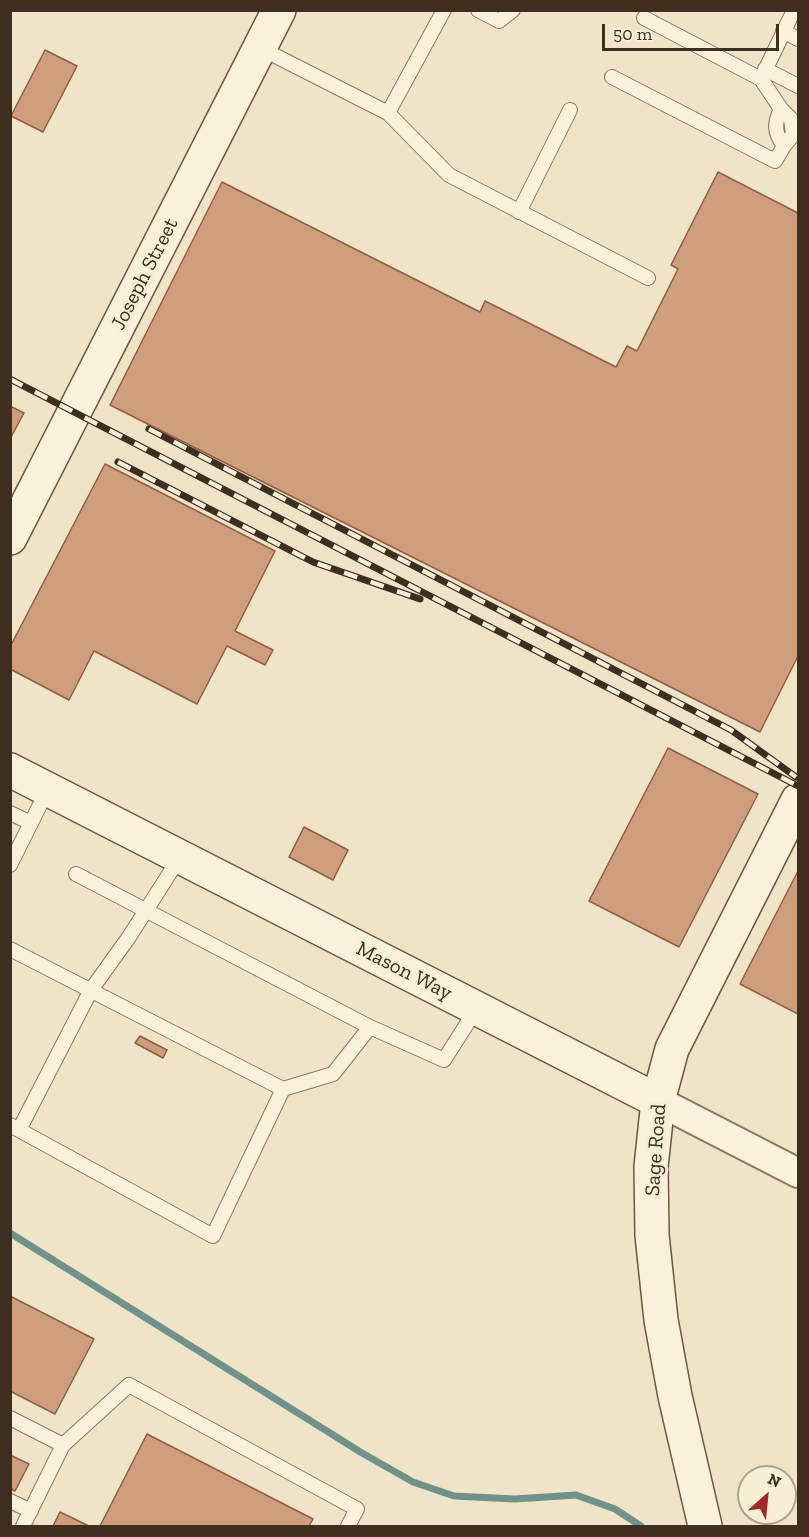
<!DOCTYPE html>
<style>
body{margin:0}
#map{position:relative;width:809px;height:1537px;overflow:hidden;background:#f0e4c8;font-family:"Zilla Slab",serif}
canvas{display:block}
.frame{position:absolute;inset:0;border:12px solid #3d2e20;pointer-events:none}
.north{position:absolute;left:737px;top:1465px;width:60px;height:60px;box-sizing:border-box;background:#f7eed8;border:2px solid #ada18e;border-radius:50%;rotate:27deg;font-size:16px;font-weight:700;line-height:24px;text-align:center;color:#3d2e20}
.north::after{content:'';display:block;margin:auto;width:21px;height:27px;background:#9e2a2b;clip-path:polygon(50% 0,100% 100%,50% 72%,0 100%)}
.scale{position:absolute;left:602px;top:24px;width:177px;height:27px;box-sizing:border-box;border:3px solid #3d2e20;border-top:0;padding-left:8px;font-size:18px;line-height:21px;white-space:nowrap;color:#3d2e20;-webkit-text-stroke:4px #f7eed8;paint-order:stroke}
</style>
<div id="map">
<canvas width="809" height="1537"></canvas>
<div class="frame"></div>
<div class="north">N</div>
<div class="scale">50 m</div>
</div>
<script>
const ctx = document.querySelector('canvas').getContext('2d');
ctx.lineJoin = 'round';
function trace(path, color, width, dash) { ctx.strokeStyle = color; ctx.lineWidth = width; ctx.lineCap = dash ? 'butt' : 'round'; ctx.setLineDash(dash || []); ctx.stroke(path); }
function paint(path, color) { ctx.fillStyle = color; ctx.fill(path, 'evenodd'); }
function drawText(font, color, halo, rows, align = 'center') {
  ctx.font = font + ' "Zilla Slab",serif'; ctx.lineWidth = 6; ctx.setLineDash([]); ctx.textBaseline = 'middle'; ctx.strokeStyle = halo; ctx.fillStyle = color; for (const [text, x, y, turn = 0] of rows) {
    ctx.save(); ctx.translate(x, y); ctx.rotate((+turn || 0) * Math.PI / 180); ctx.textAlign = isNaN(turn) ? turn : align; if (halo) ctx.strokeText(text, 0, 0); ctx.fillText(text, 0, 0); ctx.restore();
  }
}
const stream = new Path2D(`
 M10,1233l352,220 51,29 41,14 61,3 61,-4 39,14 26,17`);
const building = new Path2D(`
 M45,50l32,16 -34,66 -32,-16z
 M718,172l80,41v443l-38,76 -650,-327 112,-223 258,130 5,-11 131,66 11,-21 10,5 41,-82 -7,-4z
 M10,406l14,7 -14,26z
 M105,464l170,87 -40,80 38,19 -8,15 -38,-19 -30,58 -103,-53 -25,49 -59,-31v-22z
 M668,748l90,46 -79,153 -90,-46z
 M304,827l44,23 -15,30 -44,-23z
 M798,871v143l-58,-30z
 M140,1036l27,14 -4,8 -28,-15z
 M10,1296l84,43 -39,75 -45,-23z
 M147,1434l166,85 -4,7h-209z
 M10,1455l19,9 -14,27 -5,-3z
 M60,1512l29,14h-36z`);
const lane = new Path2D(`
 M478,10l21,11 14,-11
 M644,18l117,61 33,-69
 M783,31l15,8
 M260,48l128,65 61,62 199,103
 M765,69l33,17
 M612,77l163,84 9,-15
 M761,79l20,30 10,10 2,16 -9,11c-10,-14 -10,-22 -3,-37
 M388,113l56,-103
 M519,212l51,-102
 M10,813l21,10
 M10,865l38,-76
 M76,874l294,153 -37,47 -50,15
 M10,949l273,140 -70,147 -203,-111
 M370,1027l74,33 33,-52
 M19,1130l72,-140 38,-53 51,-80
 M10,1418l53,27
 M10,1501l21,10
 M23,1526l40,-81 66,-60 228,124 -9,17`);
const street = new Path2D(`
 M658,1101l140,72`);
const secondary = new Path2D(`
 M10,538l269,-528
 M10,770l648,331
 M705,1526l-30,-130 -14,-76 -9,-85 -1,-68 7,-66 14,-52 126,-249`);
const rail = new Path2D(`
 M10,379l788,407
 M149,429l582,301 65,47
 M118,462l195,100 107,37`);
const streetNames = [
 ["Joseph Street",145,274,-63],
 ["Mason Way",404,971,27],
 ["Sage Road",656,1150,-86]
];
trace(stream, '#6f938a', 7);
paint(building, '#cf9f7d');
trace(building, '#8d5f41', 1.5);
trace(lane, '#8d765c', 16);
trace(street, '#8d765c', 32);
trace(secondary, '#6f573f', 36);
trace(lane, '#faf1dc', 14);
trace(street, '#faf1dc', 28);
trace(secondary, '#faf1dc', 33);
trace(rail, '#3d2e20', 7);
trace(rail, '#f7eed8', 4.5, [14]);
drawText('21px', '#3d2e20', '#f7eed8', streetNames);
</script>
